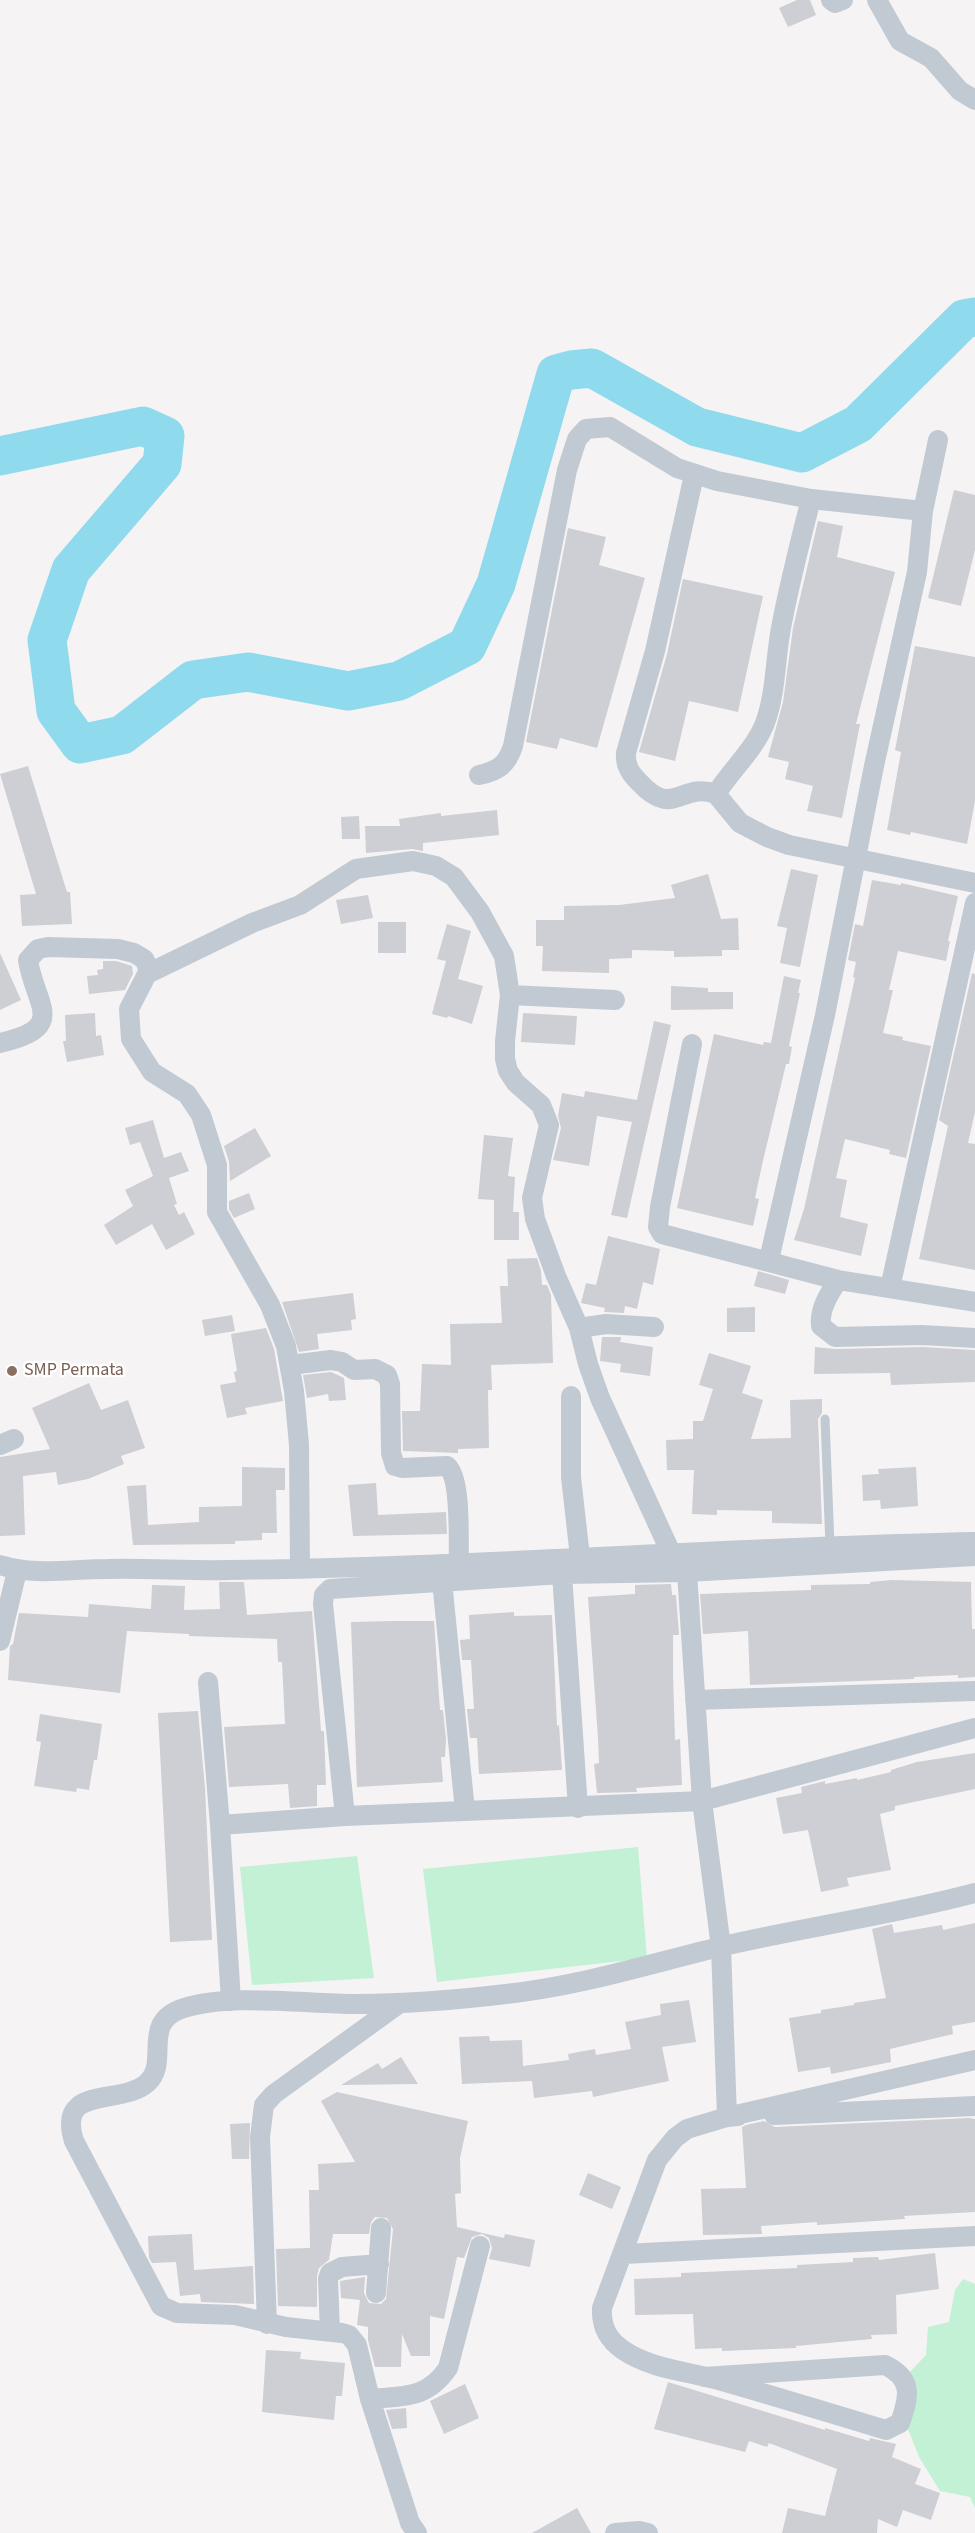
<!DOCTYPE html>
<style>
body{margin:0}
canvas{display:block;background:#f5f3f3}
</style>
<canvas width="975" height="2533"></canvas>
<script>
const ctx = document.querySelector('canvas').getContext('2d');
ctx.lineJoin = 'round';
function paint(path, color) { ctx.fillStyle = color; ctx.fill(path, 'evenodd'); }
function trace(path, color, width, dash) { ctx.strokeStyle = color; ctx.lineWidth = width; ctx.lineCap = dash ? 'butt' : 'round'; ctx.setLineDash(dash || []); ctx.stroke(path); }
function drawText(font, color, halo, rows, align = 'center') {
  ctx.font = font + ' "Source Sans 3",sans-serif'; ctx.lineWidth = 4.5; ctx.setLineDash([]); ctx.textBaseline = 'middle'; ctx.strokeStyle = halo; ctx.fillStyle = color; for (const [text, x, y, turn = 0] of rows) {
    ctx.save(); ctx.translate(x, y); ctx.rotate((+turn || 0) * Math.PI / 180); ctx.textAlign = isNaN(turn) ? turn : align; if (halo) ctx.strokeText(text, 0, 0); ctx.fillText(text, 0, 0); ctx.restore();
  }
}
const green = new Path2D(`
 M638,1847l9,111 -210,24 -14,-113z
 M357,1856l17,122 -122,7 -12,-118z
 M963,2279l12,5v224l-5,-11 -30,-6 -21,-34 -15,-38 5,-46 17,-18 2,-28 21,-5 6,-32z`);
const river = new Path2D(`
 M0,456l143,-30 22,10 -3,28 -91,106 -24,70 9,71 24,33 42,-9 71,-55 55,-8 100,19 51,-10 68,-35 29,-62 60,-210 15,-4 21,-2 105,59 105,26 56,-29 106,-105 11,-2`);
const building = new Path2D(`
 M797,0h13l6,15 -28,12 -9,-19z
 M954,490l21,5v55l-14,56 -33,-8z
 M818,521l25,5 -6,31 58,15 -39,152h4l-18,94 -35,-7 6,-25 -28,-7 4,-17 -21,-5 15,-55 10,-74z
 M568,528l38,9 -7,28 46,13 -48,170 -37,-10 -3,11 -31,-7z
 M683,579l80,17 -25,116 -49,-11 -14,60 -36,-9 28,-98z
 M915,646l60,11v144l-8,43 -56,-12 -1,3 -23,-5 14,-78 -6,-2z
 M28,766l39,126h3l2,32 -50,2 -2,-31 16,-1 -36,-120z
 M497,810l2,25 -76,8v8l-11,-2 -46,4 -1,-27h35l-1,-7 42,-6v3z
 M359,816l1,23h-18l-1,-22z
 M791,869l27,6 -18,92 -20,-4 7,-35 -10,-2z
 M708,874l13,45 17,-1 1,32h-17v6l-48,1v-6l-42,-1v8l-23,1v14l-67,-2 1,-25h-7v-26h28v-14l55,-1 56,-7 -4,-13z
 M872,880l29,5v-2l57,13 -10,45h2l-4,20 -48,-10 -9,39h4l-10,43 20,4 -1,3 29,6 -25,112 -17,-4 1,-4 -45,-11 -9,39 11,2 -7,37 28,7 -7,32 -67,-16 10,-31 51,-231 -2,-1 3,-15 -8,-2 7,-36 8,2z
 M368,895l5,23 -32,6 -5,-24z
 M378,922h28v31h-28z
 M447,924l24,7 -13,48 25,7 -11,38 -24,-8 -1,2 -15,-4 14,-53 -9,-2z
 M0,953l21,47 -21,10z
 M103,961h13l16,5 1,8 -8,16 -36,4 -2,-18 11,-1 -1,-5 6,-1z
 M972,973l3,1v138l-7,31 7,1v126l-56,-11 29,-133 -9,-6z
 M784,976l17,4 -3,13h2l-11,53 3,1 -3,17h-3l-24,101 -7,33 4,1 -6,27 -76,-18 37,-174 49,11 1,-3 7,1z
 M671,986l37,2v4h25v17l-62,1z
 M95,1013l1,23 5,-1 3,20 -37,7 -4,-21h3l-1,-26z
 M523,1013l54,3 -2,29 -54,-3z
 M654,1021l17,4 -44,193 -16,-3 21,-93 -35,-6 -8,50 -36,-6 8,-32 -3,-12 4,-23 22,4 1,-6 52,9z
 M153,1120l11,38 17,-6 8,19 -20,7 8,26 -3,1 5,10 5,-3 11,22 -29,16 -14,-26 -36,21 -12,-20 29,-19 -8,-16 28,-14 -13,-34 -10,3 -5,-17z
 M255,1128l16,28 -41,25 -1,-19 -5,-16z
 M484,1135l29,3 -5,38 7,1 -2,35h6v28h-25v-40l-16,-1z
 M249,1193l6,16 -21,9 -5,-9v-8z
 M608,1236l52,13 -7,36 -10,-3 -6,27 -12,-3 -1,7 -20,-1 1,-4 -24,-5 5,-20 10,2z
 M537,1258l4,13 1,14h5l4,10 2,68 -62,2 1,25h-4l1,58 -31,1v4l-55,-2 -1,-40h18l2,-47 29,1 -1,-41 52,-1 -2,-37h8l-1,-27z
 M758,1271l31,9 -4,14 -31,-8z
 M353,1293l3,26 -5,1 1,10 -35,4 2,15 -20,3 -17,-50z
 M755,1307v25h-28v-24z
 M232,1315l3,16 -30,5 -3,-16z
 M266,1328l8,21 9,52 -38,7 2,6 -20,4 -7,-33 16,-3 -2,-10 3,-1 -6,-37z
 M602,1337h19l-1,5 33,5 -3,29 -30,-4 1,-8 -21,-3z
 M815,1347l20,2 87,-2 53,3v32l-84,3 -1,-12 -76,1z
 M709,1353l42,13 -9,27 21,7 -12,39 40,-1 -1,-38 32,-1v14l-4,6 4,105 -50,-1v-12l-55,-1v5l-25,-1 2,-44h-27l-1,-30 27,-1v-18h10l10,-32 -14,-4z
 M331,1372l13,6 2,22 -17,1 -1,-7 -21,4 -4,-23z
 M89,1383l12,27 27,-10 17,48 -24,8 3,8 -36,15 -30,6 -2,-13 -33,4 2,59 -25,1v-79l50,-8 -18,-41z
 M242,1467l43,1v22h-9l1,43h-15v7l-27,1v3l-102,1 -6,-59 19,-1 2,40 51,-3v-15l43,-1z
 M916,1467l2,39 -37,3 -1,-9 -17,1 -1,-26 17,-1 -1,-5z
 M376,1483l2,32 68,-3 1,22 -94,2 -5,-51z
 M892,1580l79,2 1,47h3v48l-17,1v-3l-44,2v2l-164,6 -2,-54 -45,3 -3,-40 111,-4v-5l59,-1v-2z
 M219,1582h25l3,33 65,-4 9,120h3l2,54h-9v21l-27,2 -2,-24 -59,3 -5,-60 61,-3 -3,-62h-4l-1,-23 -88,-3v-2l-62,-3 -7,62 -112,-13 2,-34 3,-2 6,-31 69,4 1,-13 62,5 1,-24 33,1 -1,24 36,-1z
 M671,1584l1,11h4l3,40h-6v40l2,65 5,-1 2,46 -46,3 1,4 -40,1 -3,-29 5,-1 -1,-25 -10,-141 47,-3v-9z
 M514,1612v4l38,-1 5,111 2,-1 3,45 -83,4 -2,-36h-7l-3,-29h7l-3,-49h-9l-2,-20 10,-1 -1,-24z
 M393,1621h41l6,89h3l3,29 -1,18h-4l2,25 -86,5 -6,-165z
 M198,1711l7,77 7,152 -42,2 -12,-229z
 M40,1714l62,10 -5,36h-3l-5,30 -12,-2 -1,4 -42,-6 7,-44 -5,-1z
 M975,1753v36l-80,17v4l-15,4 11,56 -44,8 2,8 -28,6 -13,-62 -25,4 -7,-36 26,-5 -1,-6 24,-6v3l32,-6v2l34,-8v-2l26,-8z
 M975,1923v99l-23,4 1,8 -63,15 1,13 -60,12 -1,-7 -32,5 -9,-54 32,-5v-3l33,-5v-2l32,-5 -14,-69 20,-5 2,9 48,-8 1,5z
 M689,2000l7,42 -34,5 7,34 -76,16 -1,-6 -58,7 -2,-17 -70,3 -3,-47 30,-1 1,5 32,-1 1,26 46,-6 -1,-6 27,-5 1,6 35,-6 -6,-27 36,-7 -1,-11z
 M401,2057l17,27 -77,1 37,-22 4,6z
 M337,2092l131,29 -8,37 1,35 -6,1 2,33 47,11 1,-4 30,6 -5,27 -41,-8 3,-11 -3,-10 -7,-4 -10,3 -8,21 -7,-1 -13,62 -14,-3v40h-19l-9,-22 -1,33h-26l-7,-27v-13l-11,-2 3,-25 -19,-2 -1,-17 25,-4 -1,16 5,10 12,1 5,-5 7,-70 -6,-11 -12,-1 -4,5 -2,12h-36l-4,26 -10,8 -2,8v31l-39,-1 -2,-57 34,-1 -1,-58h10l-1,-26 37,-2 -34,-61z
 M969,2118l6,1v93l-71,4 1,3 -88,6v-3l-56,4 1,8 -59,1 -2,-46 45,-1 -4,-61 4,-2 18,-4 11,6z
 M250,2123l-1,36h-17l-2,-35z
 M588,2173l33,14 -9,22 -33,-14z
 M192,2234l2,36 59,-4 1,38 -53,-2 -1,-8 -20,2 -4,-34 -24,1 -3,-5 -1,-22z
 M935,2253l4,36 -43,6 1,39 -26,1 1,4 -76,7v2l-74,3v-3l-27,1 -2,-35 -58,1 -1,-36 47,-2v-4l116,-5v-3l56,-3v-4l25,-1 1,3z
 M266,2350l35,2 -1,7 45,4 -3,33h-6l-2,24 -72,-8z
 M668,2382l157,48v-2l44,13 1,-3 26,6 -4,13 29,12 -6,15 25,9 -9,27 -28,-10 -6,17 -19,-8 -1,14h-95l6,-25 37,8 12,-47 -68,-26 -2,4 -18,-6 -4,11 -91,-23z
 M465,2384l14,34 -35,16 -14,-33z
 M406,2408l1,20 -15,1 -6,-19z
 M577,2508l14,25h-59z`);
const service = new Path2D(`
 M825,1419l5,127`);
const minor = new Path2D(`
 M831,0l4,3 8,-3
 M877,0l23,41 31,17 29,33 15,9
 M694,475l-39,176 -29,102c-1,12 4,20 13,29 35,38 42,-1 77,12l24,29 27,14 22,8 186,38
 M479,775c19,-4 28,-10 34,-29l54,-276 10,-31 9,-10 24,-2 67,41 40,13 94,18 112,12
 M716,794c15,-24 39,-45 49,-71 11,-30 10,-63 16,-95 8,-43 19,-86 30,-129
 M147,974l105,-51 48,-18 56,-36 57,-8 23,5 18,11 26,35 24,44 6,39 -5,46v18l3,12 8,12 25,22 8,20 -17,73 3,21 21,57 23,52 9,36 12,34 71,155
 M510,995l105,5
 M0,1043c69,-16 35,-37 28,-83l10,-11 10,-2 70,2 16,4 10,6 4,8 -1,7 -18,35 2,30 21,33 35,22 14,21 16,50v47l53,93 16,41 8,45 5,54 1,123
 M692,1044l-32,163 -2,20 4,7 176,46 137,22
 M769,1260l56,-245 49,-249 43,-194 6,-61 15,-71
 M838,1280c-9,14 -19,29 -17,46l14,11 87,-2 53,3
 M890,1288l85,-385
 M579,1328l27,-4 48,3
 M290,1365l41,-5 11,2 12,8 21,-1 12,6 3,9 1,69 4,13 7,2 45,-2c15,12 11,78 12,98
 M571,1396v81l9,80
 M0,1445l14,-6
 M0,1565c35,11 70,4 107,4 41,-1 82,2 123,1 248,-3 496,-23 745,-28
 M687,1572l15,229 19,146 6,170 11,-1
 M562,1574l16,234
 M442,1581l23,230
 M0,1641l17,-70
 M208,1682l12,143 11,176
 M695,1700l280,-9
 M345,1816l-22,-212 1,-9 6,-6 232,-15 125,-2 288,-16
 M220,1825l125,-9 357,-15 273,-73
 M774,2115l201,-9
 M624,2254l351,-18
 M376,2293l5,-65
 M267,2324l-7,-187 4,-32 10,-11 126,-91
 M330,2332l-2,-53 2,-6 12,-6 37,-3
 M704,2377l181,-12c29,14 24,32 15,58l-14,7c-56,-17 -112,-34 -168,-50 -32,-9 -67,-11 -95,-30 -16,-11 -22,-24 -21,-42l55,-148 18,-22 12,-9 40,-12 248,-57
 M370,2399c34,-3 57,0 78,-31l32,-122
 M417,2533l-7,-10 -40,-124 -13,-54 -8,-10 -7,-2 -56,-6 -51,-12 -58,-2 -16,-7 -87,-165c-18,-57 47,-35 73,-58 24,-21 -8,-61 37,-75 45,-15 123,-4 171,-4 51,0 101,-4 151,-10 76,-8 149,-32 222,-49 83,-19 165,-30 247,-52
 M615,2533l24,-2 9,2`);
const markers = [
 [12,1371,6,"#8d6e63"]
];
const educationNames = [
 ["SMP Permata",24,1371]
];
paint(green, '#c3f1d5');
trace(river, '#90daee', 39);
paint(building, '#cdcfd5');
trace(service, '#c1cad2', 9);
trace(minor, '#c1cad2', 20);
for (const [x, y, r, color] of markers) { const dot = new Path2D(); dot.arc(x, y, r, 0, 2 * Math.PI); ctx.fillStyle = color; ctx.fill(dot); trace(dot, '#fff', 2); }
drawText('18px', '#785e54', '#fff', educationNames, 'left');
</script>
